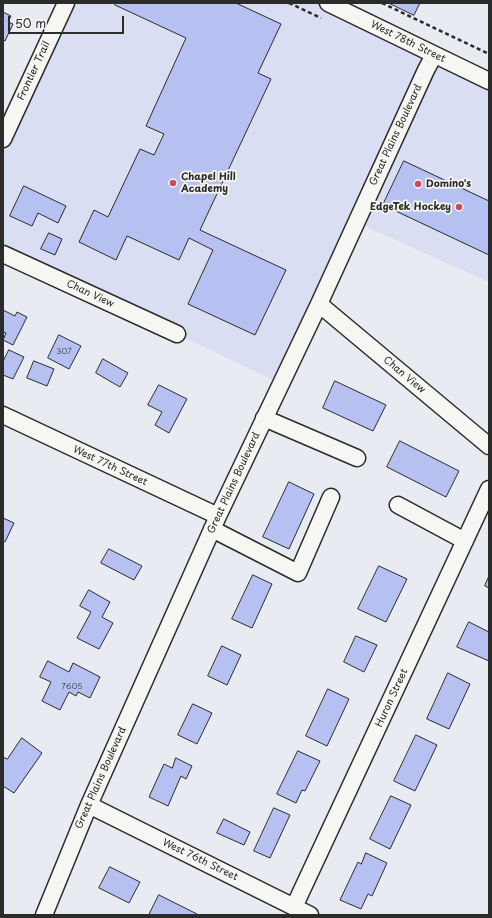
<!DOCTYPE html>
<style>
body{margin:0}
#map{position:relative;width:492px;height:918px;overflow:hidden;background:#e9ebf2;font-family:"Playpen Sans",sans-serif}
canvas{display:block}
.frame{position:absolute;inset:0;border:4px solid #2b2b2b;pointer-events:none}
.scale{position:absolute;left:8px;top:16px;width:116px;height:18px;box-sizing:border-box;border:2px solid #2b2b2b;border-top:0;padding-left:5px;font-size:12px;line-height:14px;white-space:nowrap;color:#2b2b2b;-webkit-text-stroke:3px #f6f6f2;paint-order:stroke}
</style>
<div id="map">
<canvas width="492" height="918"></canvas>
<div class="frame"></div>
<div class="scale">50 m</div>
</div>
<script>
const ctx = document.querySelector('canvas').getContext('2d');
ctx.lineJoin = 'round';
function paint(path, color) { ctx.fillStyle = color; ctx.fill(path, 'evenodd'); }
function trace(path, color, width, dash) { ctx.strokeStyle = color; ctx.lineWidth = width; ctx.lineCap = dash ? 'butt' : 'round'; ctx.setLineDash(dash || []); ctx.stroke(path); }
function drawText(font, color, halo, rows, align = 'center') {
  ctx.font = font + ' "Playpen Sans",sans-serif'; ctx.lineWidth = 3.5; ctx.setLineDash([]); ctx.textBaseline = 'middle'; ctx.strokeStyle = halo; ctx.fillStyle = color; for (const [text, x, y, turn = 0] of rows) {
    ctx.save(); ctx.translate(x, y); ctx.rotate((+turn || 0) * Math.PI / 180); ctx.textAlign = isNaN(turn) ? turn : align; if (halo) ctx.strokeText(text, 0, 0); ctx.fillText(text, 0, 0); ctx.restore();
  }
}
const built = new Path2D(`
 M66,3h260l163,74v205l-133,-60 -75,162 -104,-50 -174,-80v-115z`);
const building = new Path2D(`
 M116,3h120l45,21 -23,49 13,6 -71,151 86,40 -31,65 -67,-31 25,-54 -24,-12 -10,22 -52,-24 -11,24 -37,-18 15,-32 14,7 32,-68 14,6 10,-21 -18,-8 40,-88 -71,-33z
 M389,3h31l-6,12z
 M3,12l8,4 -3,6 5,2 -8,17 -2,-1z
 M404,161l85,40v54l-106,-50z
 M24,186l42,20 -8,17 -20,-10 -6,13 -22,-10z
 M49,233l13,6 -7,16 -14,-6z
 M3,310l12,6 2,-4 10,5 -14,28 -10,-5 3,-7 -3,-1z
 M59,335l22,11 -12,23 -21,-11z
 M9,350l15,7 -11,22 -10,-4v-13z
 M103,359l25,14 -8,14 -24,-14z
 M34,361l20,8 -7,17 -20,-8z
 M335,381l51,24 -13,26 -50,-23z
 M159,385l28,14 -18,34 -14,-8 7,-13 -14,-7z
 M400,441l59,30 -13,26 -59,-30z
 M289,482l25,12 -25,55 -26,-12z
 M3,518l11,5 -9,19 -2,-1z
 M109,549l33,17 -8,14 -33,-17z
 M379,566l28,13 -21,43 -28,-13z
 M253,575l19,9 -20,44 -20,-9z
 M489,576v12l-4,-2z
 M89,590l21,12 -8,15 11,6 -14,26 -22,-11 14,-26 -11,-6z
 M469,622l20,10v29l-32,-14z
 M356,636l21,9 -13,27 -20,-10z
 M222,646l19,9 -14,30 -19,-9z
 M48,661l21,11 4,-9 27,14 -10,21 -12,-6 -2,4 -7,-4 -9,18 -18,-9 9,-19 -11,-5z
 M448,673l22,11 -21,45 -22,-10z
 M328,689l21,10 -22,47 -21,-10z
 M193,704l19,9 -15,31 -19,-9z
 M416,735l21,10 -22,46 -21,-10z
 M22,738l20,15 -28,40 -11,-7v-29l4,2z
 M298,751l22,10 -15,30 -3,-1 -6,13 -19,-9z
 M176,758l16,8 -6,13 -5,-3 -13,30 -19,-9 15,-33 8,4z
 M391,796l20,9 -21,44 -20,-10z
 M274,808l16,7 -20,43 -16,-7z
 M224,819l26,13 -6,13 -27,-12z
 M366,853l21,10 -15,33 -4,-2 -7,15 -21,-9 18,-38 3,2z
 M110,867l30,15 -11,21 -30,-15z
 M159,895l40,20h-50z`);
const path = new Path2D(`
 M289,3l32,15
 M382,3l107,51`);
const minor = new Path2D(`
 M328,3l161,78
 M3,139l63,-136
 M3,254l174,80
 M319,304l170,142
 M3,415l215,101
 M264,418l93,40
 M398,505l67,36
 M212,529l86,44 33,-76
 M89,805l221,110
 M294,907l195,-418
 M44,915l45,-110 129,-289 101,-212 107,-234 8,-15`);
const markers = [
 [173,183,4,"#d1495b"],
 [418,184,4,"#d1495b"],
 [459,207,4,"#d1495b"]
];
const numberNames = [
 ["307",64,352],
 ["7605",72,687]
];
const streetNames = [
 ["West 78th Street",408,42,26],
 ["Frontier Trail",34,71,-65],
 ["Great Plains Boulevard",396,135,-65],
 ["Chan View",90,294,25],
 ["Chan View",404,375,40],
 ["West 77th Street",110,466,25],
 ["Great Plains Boulevard",234,483,-65],
 ["Huron Street",392,698,-65],
 ["Great Plains Boulevard",101,778,-66],
 ["West 76th Street",200,860,26]
];
const poiNames = [
 ["Chapel Hill",181,177],
 ["Academy",181,189],
 ["Domino's",426,184],
 ["EdgeTek Hockey",451,207,"right"]
];
paint(built, '#dadef2');
paint(building, '#b6c0f1');
trace(building, '#2b2b2b', 1);
trace(minor, '#2b2b2b', 19);
trace(path, '#2b2b2b', 2.5, [4, 3]);
trace(minor, '#f6f6f2', 16);
for (const [x, y, r, color] of markers) { const dot = new Path2D(); dot.arc(x, y, r, 0, 2 * Math.PI); ctx.fillStyle = color; ctx.fill(dot); trace(dot, '#f6f6f2', 1.5); }
drawText('8px', '#4e505c', null, numberNames);
drawText('10px', '#2b2b2b', '#f6f6f2', streetNames);
drawText('bold 10px', '#2b2b2b', '#f6f6f2', poiNames, 'left');
</script>
